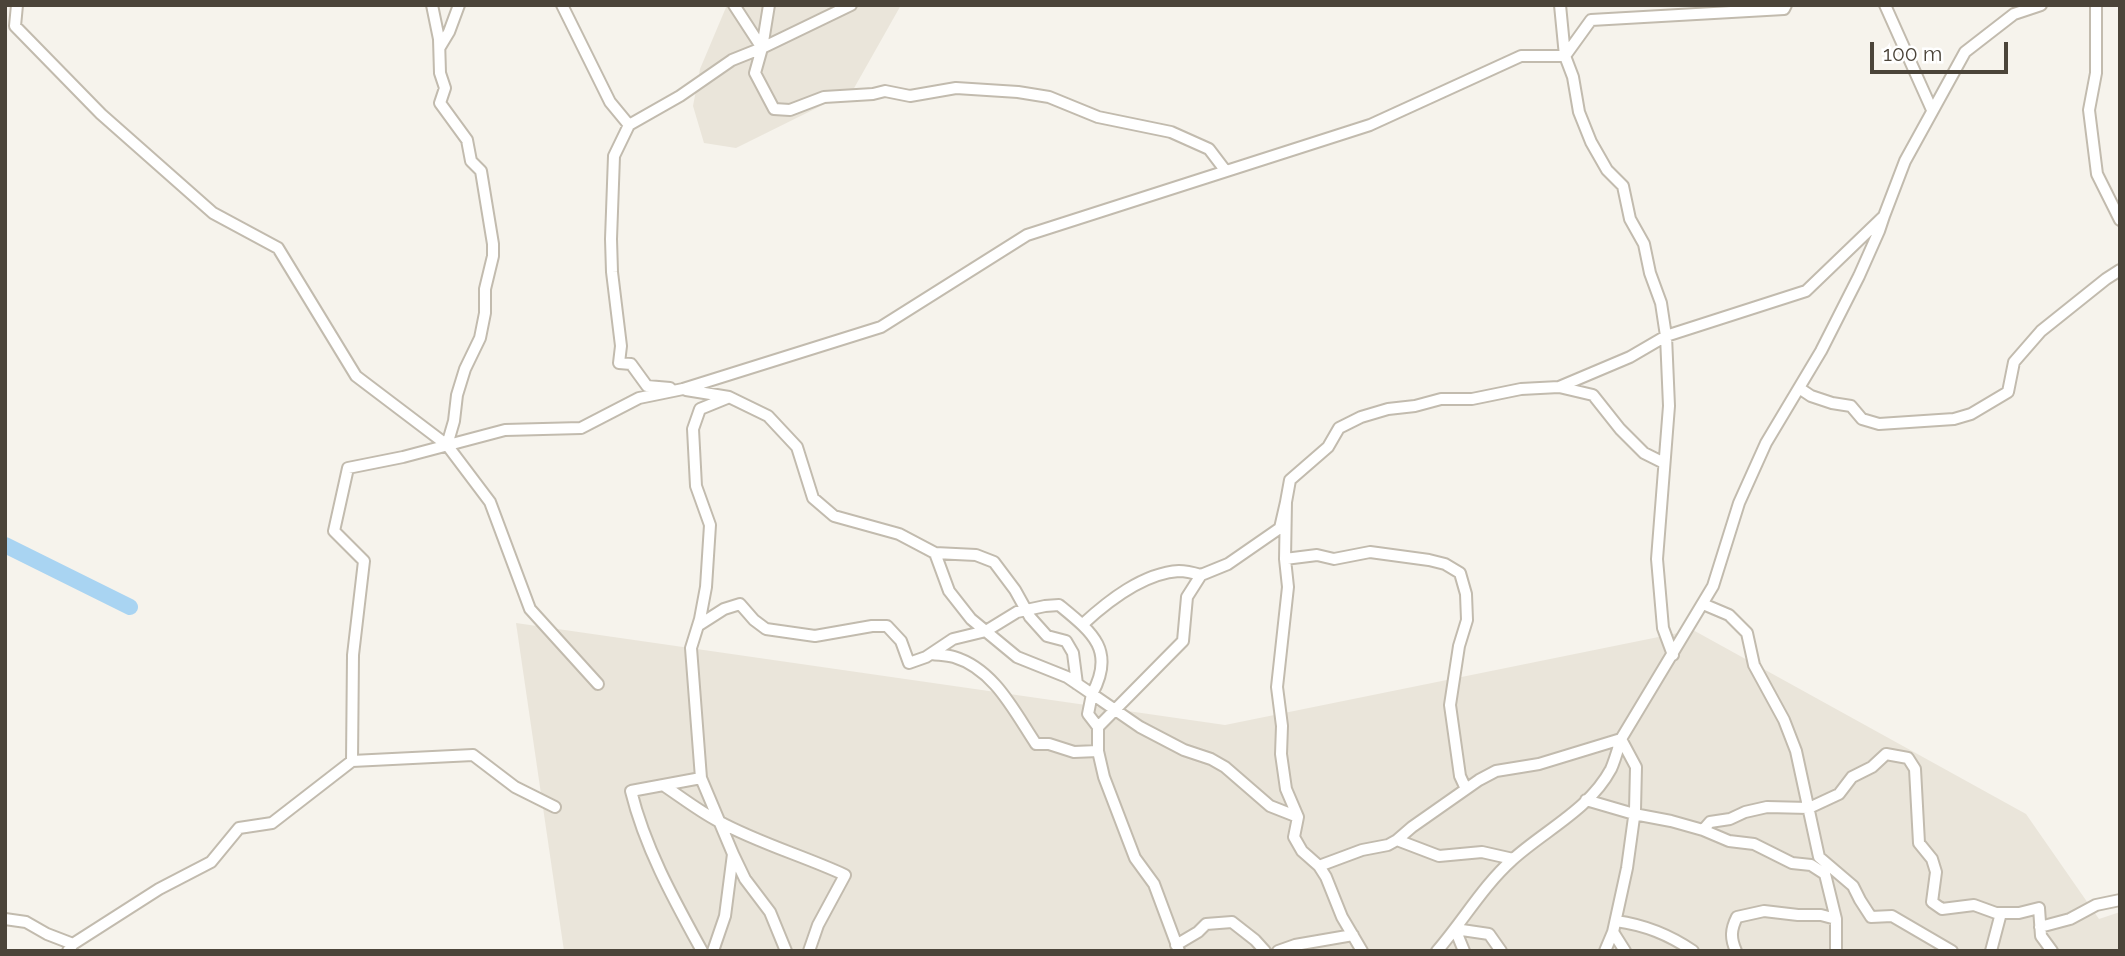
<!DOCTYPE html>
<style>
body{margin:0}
#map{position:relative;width:2125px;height:956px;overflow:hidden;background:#f6f3ec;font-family:Raleway,sans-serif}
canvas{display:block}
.frame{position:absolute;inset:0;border:7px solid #4b4439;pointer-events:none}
.scale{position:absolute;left:1870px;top:42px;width:138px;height:32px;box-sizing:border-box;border:4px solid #4b4439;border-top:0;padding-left:9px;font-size:21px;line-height:24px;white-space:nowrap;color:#4b4439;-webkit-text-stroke:5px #fff;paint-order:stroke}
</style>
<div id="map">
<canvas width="2125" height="956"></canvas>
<div class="frame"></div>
<div class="scale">100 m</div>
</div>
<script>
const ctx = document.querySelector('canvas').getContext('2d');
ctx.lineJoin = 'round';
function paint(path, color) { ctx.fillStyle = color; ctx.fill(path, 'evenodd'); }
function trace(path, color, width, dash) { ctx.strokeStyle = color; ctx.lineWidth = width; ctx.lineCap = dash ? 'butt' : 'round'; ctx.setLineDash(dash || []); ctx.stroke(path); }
const residential = new Path2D(`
 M727,5h174l-48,85 -117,58 -32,-5 -11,-37 7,-37z
 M516,623l709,102 468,-95 333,184 73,105 21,-7v39h-1556z`);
const river = new Path2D(`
 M5,545l125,62`);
const minor = new Path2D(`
 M17,5l-2,21 86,88 112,99 65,35 78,128 91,69 43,57 40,107 68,75
 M432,5l7,34 1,34 5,15 -5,15 27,37 4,21 10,10 12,73v12l-8,33v24l-5,25 -15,31 -8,26 -3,26 -7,24
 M562,5l48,97 19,23
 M734,5l28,43
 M851,5l-89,43 -7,25 19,36 16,1 34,-13 49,-3 12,-3 25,5 46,-8 62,4 31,5 49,20 73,15 38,17 16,21
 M1560,5l5,51 8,21 6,35 12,30 16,28 16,16 7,33 14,25 6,29 11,30 5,33 -36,21 -71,30 34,8 27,34 24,24 20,10
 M1885,5l47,105
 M2096,5v68l-7,37 8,64 23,46
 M440,47l9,-15 10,-27
 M670,388l-23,-2 -16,-22 -12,-1 2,-17 -9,-74 -1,-33 3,-83 15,-31 51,-29 52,-36 30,-12 7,-43
 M1799,388l12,8 21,7 19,3 11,13 17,5 75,-5 17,-5 37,-22 6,-30 27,-31 65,-52 14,-9
 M686,390l43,7 39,19 29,31 16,51 21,18 65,18 36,19 14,38 22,28 46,38 50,20 25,17 -4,20 10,13v24l6,26 31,81 19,26 25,67
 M1286,502l4,-22 38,-33 11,-19 22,-11 27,-8 27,-3 26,-7h31l49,-10 38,-2
 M935,553l41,2 18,7 21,28 15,27 17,19 19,5 7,12 4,31
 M1285,559l32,-4 17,4 36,-7 59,8 16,4 15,9 6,21 1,26 -8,26 -9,59 10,71 6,13
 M1703,604l26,11 18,18 7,32 30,55 12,31 23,106 34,29 7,14 11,17 21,-1 60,35
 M1083,624c25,-23 60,-51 96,-53 7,0 15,2 22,4
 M699,625l25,-16 16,-5 14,16 12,9 49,7 57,-10h15l14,15 8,22 17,-6 27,-18 33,-8 31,-19 28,-6 14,-1c33,27 57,45 33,89l48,33 44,23 27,9 14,8 45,39 28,11
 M932,654c7,1 15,1 22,3 40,12 60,54 82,87h13l25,8 24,-1
 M1673,655l-10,-27 -6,-69 12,-153 -3,-70 140,-45 78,-75 21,-55 60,-109 49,-38 27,-9
 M1098,727l85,-86 4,-44 14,-22 27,-11 52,-36 6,-26 -1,57 3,28 -11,100 5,39 -1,28 5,35 12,28 -4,20 8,14 17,15
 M352,761l1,-106 11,-94 -30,-30 14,-63 55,-11 102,-27 76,-2 58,-30 44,-9 198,-62 146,-92 343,-110 151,-69h44l26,-36 193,-11 2,-4
 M701,778l32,76 -8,62 -12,35
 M663,785c18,12 36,26 55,36 40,22 86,35 127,54l-27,50 -9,26
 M1586,800l48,14 37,7 32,9
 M1397,840l42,16 43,-4 31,7
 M733,854l12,25 25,33 16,39
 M1824,870l12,49v32
 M1825,874l-14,-9 -19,-2 -38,-19 -25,-3 -26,-11 7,-8 20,-3 15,-7 22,-5 42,1 30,-14 13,-17 20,-10 14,-13 22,4 7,11 4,74 13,16 4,13 -4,30 10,7 32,-4 22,8h23l20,-5 2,28 11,15
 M5,919l21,3 21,12 26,10
 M1616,921c29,4 52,13 77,30
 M2040,927l30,-8 26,-14 24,-5
 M1613,932l12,19
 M1176,945l22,-13 8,-8 26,-2 23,18 10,11
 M68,951l5,-7 86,-55 52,-27 28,-34 33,-5 80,-62 121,-6 42,32 40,20
 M702,951c-28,-51 -57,-103 -71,-160l70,-13 -10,-130 9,-29 6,-32 4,-62 -14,-39 -3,-57 7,-20 27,-11
 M1278,951l17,-6 58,-10
 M1362,951l-20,-34 -16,-40 -7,-11 43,-16 26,-5 9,-5 15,-13 67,-47 17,-9 43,-7 82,-25 92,-153 26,-83 27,-60 55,-92 38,-75 20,-45 5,-15
 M1437,951c26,-30 46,-65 75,-91 33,-30 77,-50 99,-91 4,-9 7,-20 10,-30l15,28 -1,43 -8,58 -14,64 -8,19
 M1464,951l-9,-22 34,5 12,17
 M1736,951c-6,-13 -5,-22 1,-34l27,-6 34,4h23l15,4
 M1991,951l10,-38`);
paint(residential, '#eae5da');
trace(river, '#a9d4f2', 16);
trace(minor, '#c2bbae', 14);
trace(minor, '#fff', 10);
</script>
